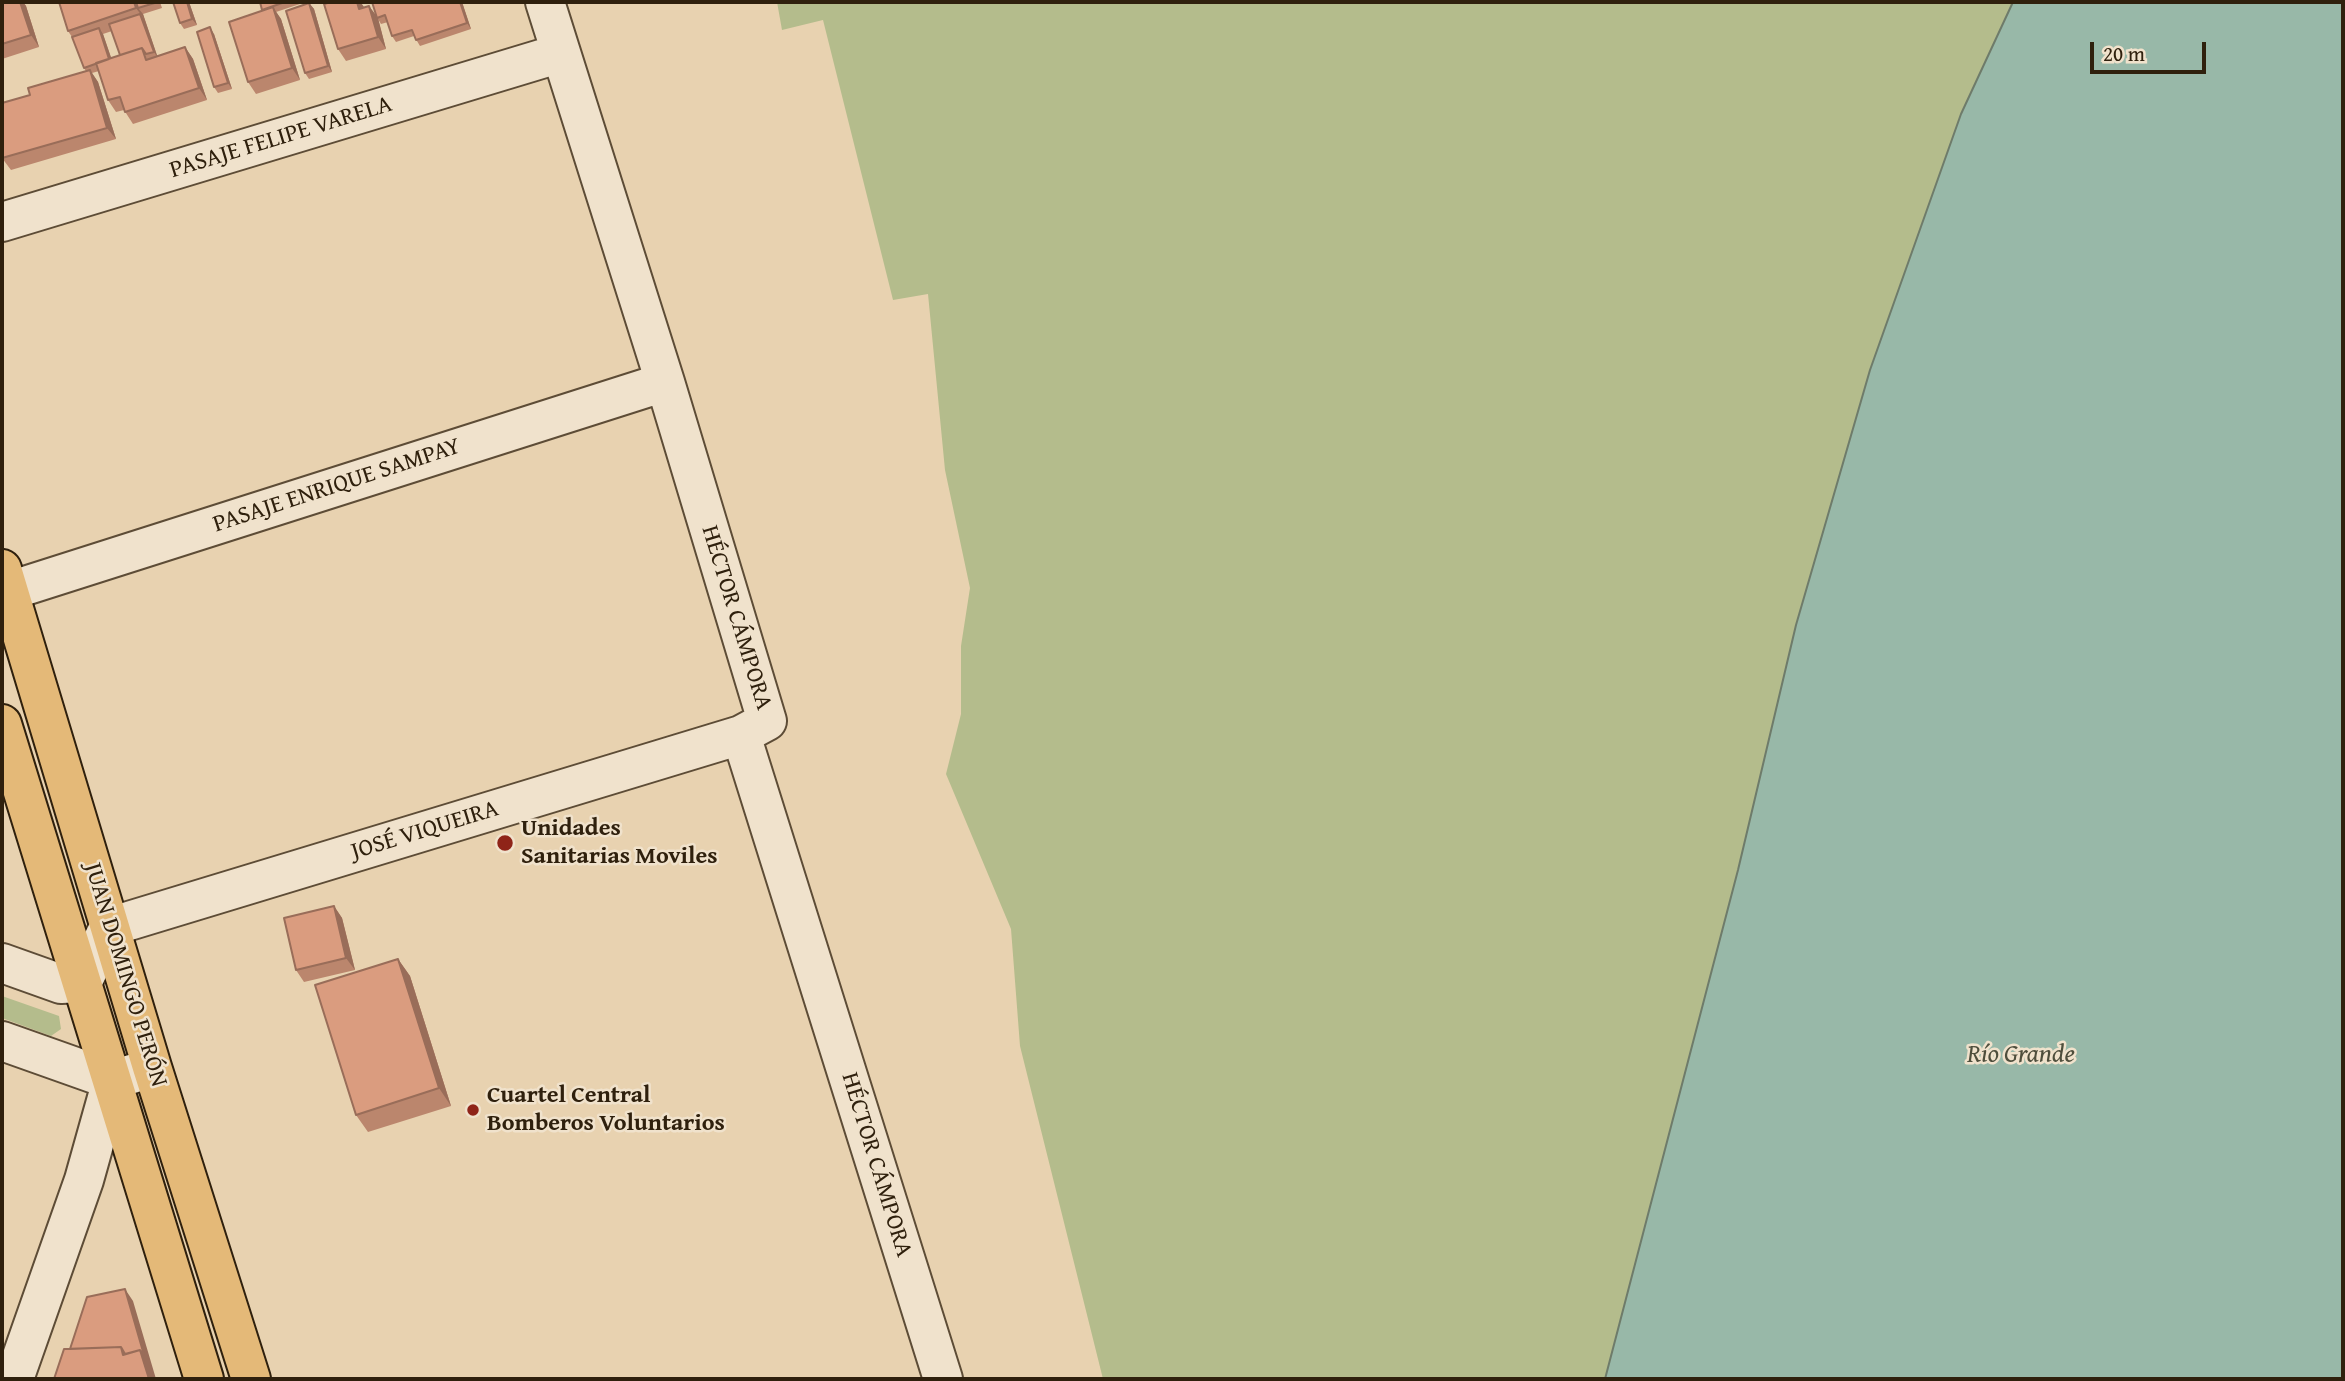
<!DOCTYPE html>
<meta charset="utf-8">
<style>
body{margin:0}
#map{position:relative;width:2345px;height:1381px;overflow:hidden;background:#e8d2b0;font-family:"Gentium Book Plus",serif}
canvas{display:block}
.frame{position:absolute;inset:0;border:4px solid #2f200d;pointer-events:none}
.scale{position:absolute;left:2090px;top:42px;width:116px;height:32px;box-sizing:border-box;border:4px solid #2f200d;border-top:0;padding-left:9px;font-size:21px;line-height:24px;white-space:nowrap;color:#2f200d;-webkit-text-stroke:5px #f0e2cc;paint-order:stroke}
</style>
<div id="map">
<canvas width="2345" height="1381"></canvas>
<div class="frame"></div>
<div class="scale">20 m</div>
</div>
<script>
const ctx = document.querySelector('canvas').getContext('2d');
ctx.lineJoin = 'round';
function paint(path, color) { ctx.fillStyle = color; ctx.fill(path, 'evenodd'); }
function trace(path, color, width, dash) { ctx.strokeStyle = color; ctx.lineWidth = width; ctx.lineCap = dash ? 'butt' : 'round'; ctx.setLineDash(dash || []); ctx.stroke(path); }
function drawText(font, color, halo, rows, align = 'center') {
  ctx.font = font + ' "Gentium Book Plus",serif'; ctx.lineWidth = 5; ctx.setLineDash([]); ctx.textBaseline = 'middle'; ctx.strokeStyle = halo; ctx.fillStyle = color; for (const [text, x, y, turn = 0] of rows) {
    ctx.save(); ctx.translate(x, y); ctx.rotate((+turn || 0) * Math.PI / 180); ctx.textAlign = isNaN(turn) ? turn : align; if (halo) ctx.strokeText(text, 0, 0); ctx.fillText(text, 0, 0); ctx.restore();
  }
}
const green = new Path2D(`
 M777,2h1236l-52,112 -91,256 -74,255 -58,245 -133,509h-502l-83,-333 -9,-117 -65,-155 15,-60v-68l9,-58 -25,-118 -17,-176 -35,6 -70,-280 -41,10z
 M2,996l57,20 2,13 -10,7 -49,-18z`);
const water = new Path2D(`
 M2013,2h330v1377h-738l133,-509 58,-245 74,-255 91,-256z`);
const minor = new Path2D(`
 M2,222l559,-169
 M9,591l656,-209
 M741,735l202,644
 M2,963l59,21 21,-1 27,-56 632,-192 26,-14 -102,-339 -120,-380
 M2,1041l110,39 23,-7
 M14,1379l70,-199 28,-100`);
const major = new Path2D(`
 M2,569l150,498 99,312
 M2,724l202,655`);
const wall = new Path2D(`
 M2,2h21l3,4 13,41 -37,12z
 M59,2h101l2,6 -19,6 14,42 28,-9 8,12 14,41 -74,24 -9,-14 -8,2 -8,-12 -9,-29 -7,2 6,9 18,57 -105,31 -9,-12 28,-63 56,-24 -2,-3 -12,-31 -4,-6zM112,31l8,24 -9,3 -8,-24z
 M173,2h16l8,23 -13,4 -4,-6z
 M260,2h43v1l-27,9 5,7 19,61 -44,14 -8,-12 15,-71z
 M329,2h39l-6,2 2,4 5,-2 8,11 85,-15 9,27 -51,17 -6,-10 -18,6 -4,-6 -4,-14 -7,2 -3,-5 8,30 -40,12 -8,-12z
 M309,3l5,6 18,63 -23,7 -4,-6z
 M214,34l18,55 -14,4 -4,-6z
 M334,906l8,12 13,52 -51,12 -8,-12z
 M398,959l12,17 41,130 -83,26 -12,-17z`);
const shadedWall = new Path2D(`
 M20,2h3l3,4 13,41 -8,-12z
 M134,2h4v6l5,6 2,6 -9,-12z
 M187,2h2l8,23 -5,-6z
 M357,2h3l4,5 4,14 -9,-12z
 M460,2h2l9,27 -4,-6z
 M309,3l5,6 18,63 -4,-6z
 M369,6l9,12 8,31 -8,-12z
 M273,7l8,12 19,61 -8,-12z
 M140,14l5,6 13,38 -4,-6z
 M210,27l4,7 18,55 -4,-6z
 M99,28l4,6 11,32 -5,-6z
 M185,47l8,12 14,41 -8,-12z
 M90,70l8,12 18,57 -9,-11z
 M334,906l8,12 13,52 -9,-12z
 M398,959l12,17 41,130 -12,-18z
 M125,1289l8,12 23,78h-7l-9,-29z`);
const building = new Path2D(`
 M2,2h18l11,33 -29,9z
 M59,2h75l2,6 -68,23z
 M136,2h22l-20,6z
 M173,2h14l5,17 -12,4z
 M260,2h25l-23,8z
 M331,2h26l2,7 10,-3 9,31 -40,12 -14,-45z
 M372,2h88l7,21 -51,17 -4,-10 -20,6 -7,-21 -8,3z
 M309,3l19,63 -23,7 -19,-62z
 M273,7l19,61 -44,14 -19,-60z
 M140,14l14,38 -8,2 -4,-6 -22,7 -11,-31z
 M210,27l18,56 -14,4 -17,-55z
 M99,28l10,31 -25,9 -12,-31z
 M185,47l14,41 -74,24 -5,-15 -12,3 -12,-37 46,-15 4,12z
 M90,70l17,58 -105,30v-55l28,-8 -2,-7z
 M334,906l12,52 -50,12 -12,-52z
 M398,959l41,129 -83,27 -41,-130z
 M125,1289l19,66 -4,-5 -15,4 -4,-7 -51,2 17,-52z
 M121,1347l2,8 17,-5 9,29h-95l10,-30z`);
const markers = [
 [505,843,9,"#8f2418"],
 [473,1110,7,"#8f2418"]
];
const streetNames = [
 ["PASAJE FELIPE VARELA",281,138,-17],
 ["PASAJE ENRIQUE SAMPAY",337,486,-18],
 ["HÉCTOR CÁMPORA",736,618,73],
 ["JOSÉ VIQUEIRA",425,831,-17],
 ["JUAN DOMINGO PERÓN",125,975,73],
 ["HÉCTOR CÁMPORA",876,1165,73]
];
const poiNames = [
 ["Unidades",521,829],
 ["Sanitarias Moviles",521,857],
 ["Cuartel Central",487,1096],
 ["Bomberos Voluntarios",487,1124]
];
const waterNames = [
 ["Río Grande",2021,1055]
];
paint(green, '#b4bc8c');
paint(water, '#98b8a8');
trace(water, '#6e7b6a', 2);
trace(minor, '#5d4c36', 42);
trace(major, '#2f200d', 42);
trace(minor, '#f0e2cc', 38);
trace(major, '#e4b978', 38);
paint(wall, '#bb866d');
paint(shadedWall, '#996d59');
paint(building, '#da9c7f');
trace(building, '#996d59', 2);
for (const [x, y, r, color] of markers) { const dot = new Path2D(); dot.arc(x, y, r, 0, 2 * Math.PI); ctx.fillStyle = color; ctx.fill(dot); trace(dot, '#f0e2cc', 2.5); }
drawText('24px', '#2f200d', '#f0e2cc', streetNames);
drawText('bold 24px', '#2f200d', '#f0e2cc', poiNames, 'left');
drawText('italic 26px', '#4e4e3c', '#f0e2cc', waterNames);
</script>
